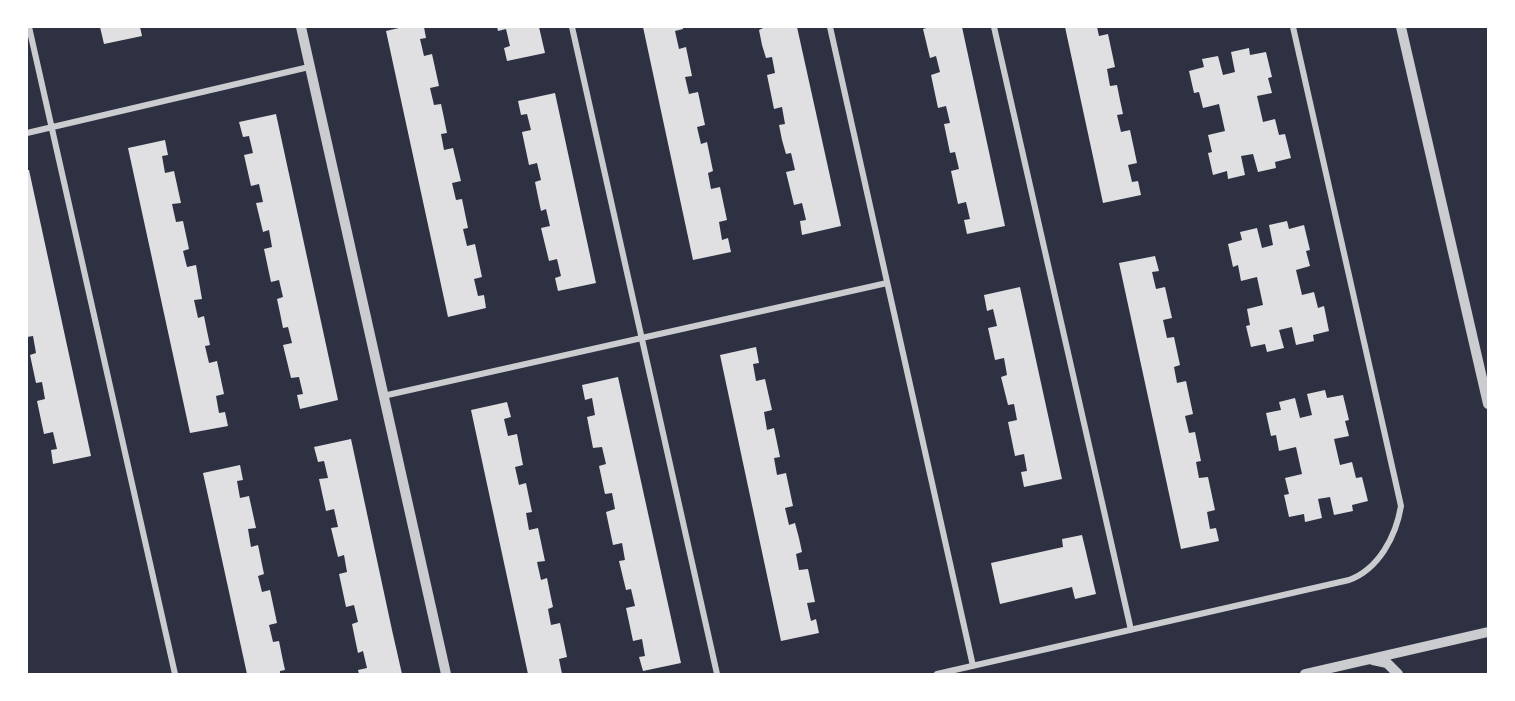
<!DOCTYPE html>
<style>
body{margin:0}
#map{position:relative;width:1515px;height:701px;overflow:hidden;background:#2d3142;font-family:Figtree,sans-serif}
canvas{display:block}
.frame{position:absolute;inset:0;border:28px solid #fff;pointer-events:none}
</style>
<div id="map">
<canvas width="1515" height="701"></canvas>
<div class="frame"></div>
</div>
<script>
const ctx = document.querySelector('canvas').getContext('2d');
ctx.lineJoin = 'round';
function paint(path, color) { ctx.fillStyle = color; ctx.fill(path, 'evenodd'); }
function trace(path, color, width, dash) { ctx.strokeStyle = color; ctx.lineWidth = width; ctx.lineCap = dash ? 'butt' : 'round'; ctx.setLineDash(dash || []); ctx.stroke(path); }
const building = new Path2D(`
 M100,27h40l2,9 -38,8z
 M403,27h21l2,11 -6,1 4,17 8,-2 7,32 -9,2 4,17 7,-1 3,14 3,15 -6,1 3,16 9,-2 8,33 -9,2 4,17 6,-1 6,29 -5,1 4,17 8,-2 7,33 -8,2 4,17 6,-1 2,13 -38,9 -62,-286z
 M497,27h42l6,26 -38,8 -3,-13 6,-2 -4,-17 -8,2z
 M643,27h40v2l-8,2 4,18 7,-2 6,29 -7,1 4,17 9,-2 7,33 -8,2 4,17 6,-2 6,29 -5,2 3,16 9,-2 7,33 -8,2 3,18 6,-2 3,14 -38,8z
 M765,27h32l44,199 -39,9 -2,-14 6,-1 -4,-17 -8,2 -8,-33 9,-2 -4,-17 -5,1 -4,-14 -3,-15 6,-1 -3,-17 -8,2 -7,-34 8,-2 -3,-16 -6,1 -4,-13 -3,-15z
 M930,27h32l43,199 -38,8 -3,-14 6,-1 -4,-17 -8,2 -7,-33 8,-2 -4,-17 -5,1 -6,-29 6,-1 -4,-17 -8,2 -7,-33 9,-3 -4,-16 -6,2 -7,-29z
 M1065,27h32l2,9 9,-2 7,33 -8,2 3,17 7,-1 3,15 3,14 -6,1 4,17 9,-2 7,33 -9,2 4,17 6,-1 3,14 -38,8z
 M1249,48l1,7 16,-3 6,25 -4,1 4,15 -15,3 6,26 12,-3 4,16 6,-1 6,24 -16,4 1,6 -18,4 -5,-18 -12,2 4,19 -17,4 -1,-8 -14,4 -5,-22 4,-1 -4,-17 17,-4 -6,-27 -16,4 -4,-16 -5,1 -5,-22 15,-4 -2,-8 16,-3 5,19 12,-3 -4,-20z
 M555,93l41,190 -38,8 -3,-13 6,-2 -4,-17 -8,2 -8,-33 9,-2 -4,-17 -5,2 -3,-14 -3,-15 6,-2 -4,-17 -8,2 -7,-33 9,-2 -4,-16 -6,1 -3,-14z
 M276,114l62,286 -38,9 -3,-14 6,-1 -4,-17 -8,1 -8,-33 9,-2 -4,-16 -5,1 -3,-15 -3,-14 6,-2 -4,-17 -8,2 -7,-33 8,-2 -3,-17 -6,2 -7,-29 7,-1 -4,-18 -8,2 -7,-31 9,-2 -4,-17 -6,1 -4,-15z
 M165,140l3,15 -6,1 3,17 9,-2 7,32 -9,1 4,18 7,-1 6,28 -6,2 4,16 9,-2 6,34 -8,1 4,18 6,-2 3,15 3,14 -5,1 4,17 8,-2 7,33 -8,2 3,17 6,-1 3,14 -38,7 -62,-285z
 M27,170h2l62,286 -38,8 -2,-14 6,-1 -4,-17 -9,2 -7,-33 8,-2 -3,-17 -6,1 -6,-28 6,-2 -3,-17 -6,1z
 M1287,221l2,8 15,-4 6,25 -4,1 4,15 -14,4 6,25 12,-3 4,16 6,-2 5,25 -16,4 1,6 -18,4 -4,-18 -13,3 5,18 -17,4 -2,-8 -14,3 -5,-21 4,-1 -3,-16 16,-4 -6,-28 -16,4 -3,-16 -5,2 -5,-23 14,-4 -2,-8 17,-4 5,20 11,-3 -4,-20z
 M1155,256l4,15 -7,1 4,17 9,-2 7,31 -9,2 4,18 7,-1 6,28 -6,2 3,16 9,-2 7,33 -8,2 4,17 6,-1 6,29 -5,1 3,16 9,-1 7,33 -8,2 3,17 6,-1 3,13 -38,8 -62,-286z
 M1020,287l42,192 -38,8 -3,-15 6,-1 -3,-17 -9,2 -7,-34 9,-2 -3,-16 -6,1 -7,-28 6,-2 -3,-17 -9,2 -7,-32 9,-2 -4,-17 -6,2 -3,-16z
 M756,347l3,16 -6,1 3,17 9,-2 7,31 -8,2 3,18 7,-2 6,29 -6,1 3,17 9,-2 7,33 -8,2 4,17 6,-2 4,15 3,14 -6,2 3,16 9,-1 7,33 -8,1 4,18 5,-2 3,14 -38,8 -61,-286z
 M618,377l63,286 -38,8 -4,-14 6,-1 -3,-17 -9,2 -7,-33 9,-2 -4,-17 -5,1 -7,-29 6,-1 -3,-17 -9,2 -7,-33 9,-3 -3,-16 -7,1 -6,-28 7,-2 -4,-17 -9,1 -6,-31 8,-2 -3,-17 -7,2 -3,-15z
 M1325,390l2,8 16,-3 6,25 -4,1 4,15 -15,3 6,26 12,-3 4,16 6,-1 6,24 -16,4 1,6 -19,4 -4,-18 -12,2 4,19 -17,4 -1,-8 -15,3 -5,-22 5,-1 -4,-16 17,-4 -6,-27 -17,4 -3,-16 -5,1 -5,-23 15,-3 -2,-8 16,-4 5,20 12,-3 -5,-21z
 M507,402l4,15 -7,2 4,17 9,-2 6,31 -8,2 4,18 7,-2 6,29 -6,1 3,17 9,-2 7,33 -8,1 4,18 6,-2 3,15 3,14 -5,2 3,16 9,-2 7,34 -8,2 3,15h-34l-57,-264z
 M351,439l41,191 10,44h-43l-1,-4 9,-2 -4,-17 -5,2 -3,-14 -3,-15 6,-2 -4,-17 -8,2 -7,-33 8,-2 -3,-17 -6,2 -7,-29 7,-1 -4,-18 -8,2 -7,-32 9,-1 -4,-17 -6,1 -4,-15z
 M240,465l3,15 -6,1 3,17 9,-2 7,32 -8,1 3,18 7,-2 6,29 -6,2 4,16 8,-2 7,33 -8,2 4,17 6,-1 3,15 3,14 -5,1v3h-33l-44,-201z
 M1082,535l14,59 -21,5 -3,-12 -72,17 -9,-41 72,-16 -1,-8z`);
const minor = new Path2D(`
 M29,27l146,647
 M572,27l145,647
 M830,27l143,639
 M994,27l137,603
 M27,133l282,-66
 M383,396l504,-113
 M937,674l412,-94c30,-11 47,-44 52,-74l-108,-479`);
const tertiary = new Path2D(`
 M301,27l145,647
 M1401,27l87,377
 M1373,660l14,3 11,11
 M1305,674l183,-42`);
paint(building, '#e0e0e3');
trace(minor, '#caccd0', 6);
trace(tertiary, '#caccd0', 10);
</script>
